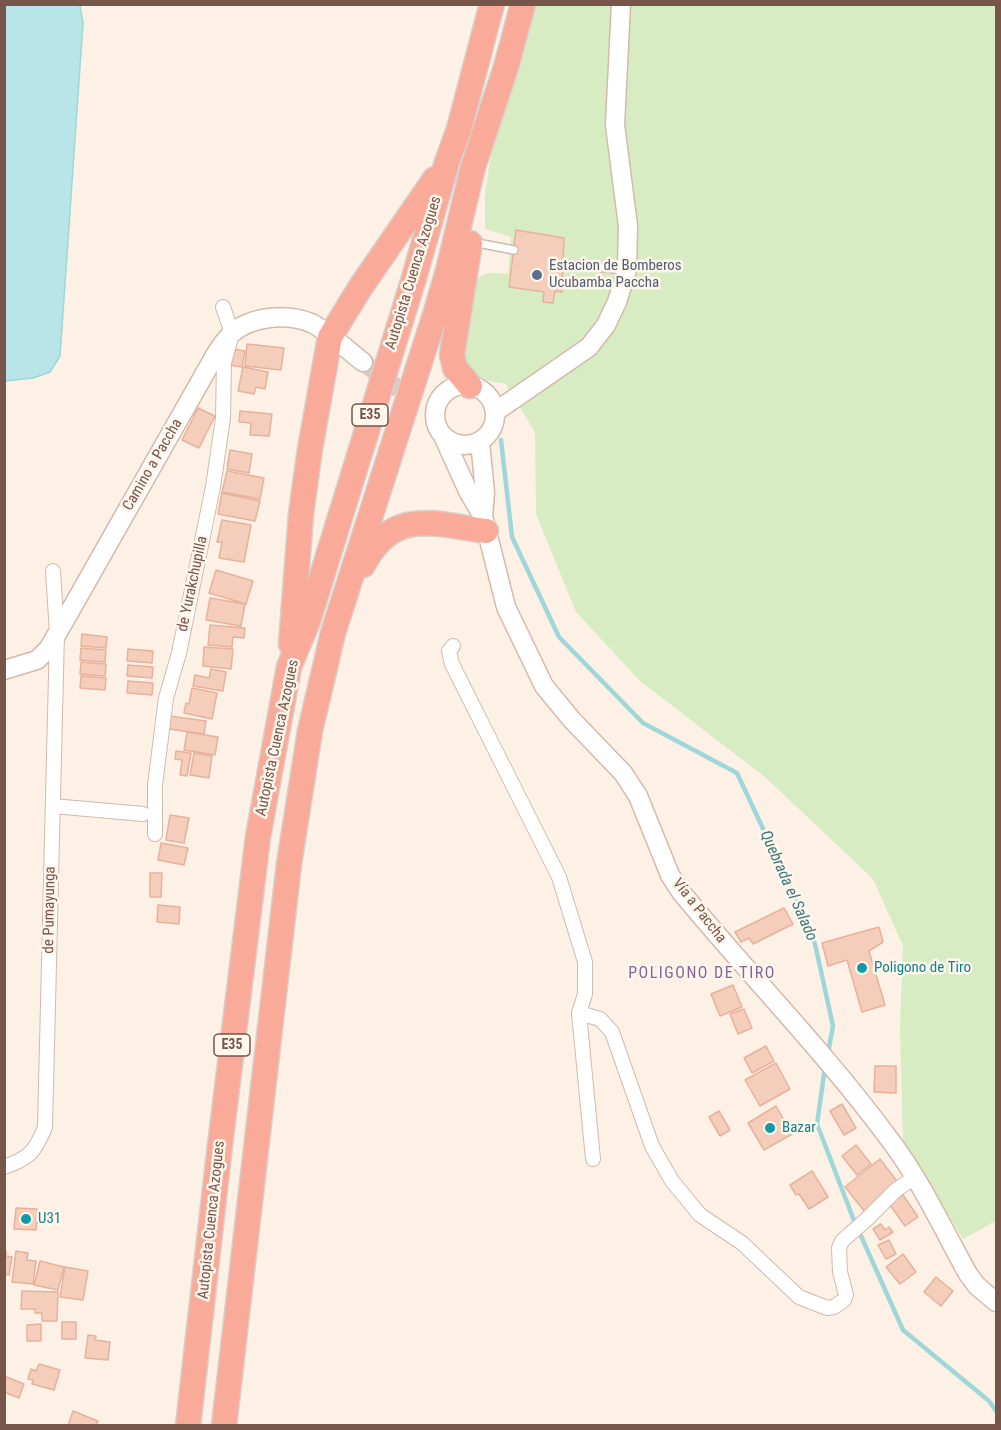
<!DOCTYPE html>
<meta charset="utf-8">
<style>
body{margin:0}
#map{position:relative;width:1001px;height:1430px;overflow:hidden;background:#fdf1e5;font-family:"Roboto Condensed",sans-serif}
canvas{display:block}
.frame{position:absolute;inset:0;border:6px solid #775549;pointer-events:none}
</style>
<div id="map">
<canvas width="1001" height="1430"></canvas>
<div class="frame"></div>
</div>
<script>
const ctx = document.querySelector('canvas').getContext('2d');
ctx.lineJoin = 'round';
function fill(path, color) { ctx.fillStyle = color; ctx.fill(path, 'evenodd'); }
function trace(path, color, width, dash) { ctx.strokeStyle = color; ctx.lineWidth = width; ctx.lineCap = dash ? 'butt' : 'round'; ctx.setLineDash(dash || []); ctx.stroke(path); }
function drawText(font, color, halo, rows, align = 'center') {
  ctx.font = font + ' "Roboto Condensed",sans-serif'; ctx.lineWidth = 5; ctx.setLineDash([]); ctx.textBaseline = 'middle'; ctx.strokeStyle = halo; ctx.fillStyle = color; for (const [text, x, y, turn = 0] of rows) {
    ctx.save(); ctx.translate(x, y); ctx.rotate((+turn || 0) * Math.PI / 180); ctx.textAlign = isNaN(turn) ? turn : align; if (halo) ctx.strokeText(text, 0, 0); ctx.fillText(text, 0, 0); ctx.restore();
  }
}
fill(new Path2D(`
 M527,5H996V1221L963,1239L903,1142L900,1028L903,946L873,879L765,777L640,681L576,612L536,514L535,432L505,383C481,382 477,377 462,359L475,284C482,269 494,273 508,274L511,237L485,229V194L493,141Z`), '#d7ecc2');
const water = new Path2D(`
 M5,4L80,5L83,23L60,356L50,372L33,378L5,381Z`);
fill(water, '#b8e5e8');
trace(water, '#9ed6da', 1.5);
trace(new Path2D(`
 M501,440L512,537L559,637L643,723L737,773L808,925L815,944L833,1026L828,1053
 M825,1067L817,1124L853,1218L903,1330L989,1401L996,1411`), '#9ed6da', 4.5);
const building = new Path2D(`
 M516,230L564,238L562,292L555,291L553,303L543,302L544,292L509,287Z
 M247,344L284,348L281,370L245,366Z
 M233,349L245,351L242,367L230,365Z
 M243,367L268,372L265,389L256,387L254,394L238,391Z
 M198,408L215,416L199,448L182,440Z
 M240,411L272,414L269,436L250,435L251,423L239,422Z
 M230,450L252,454L249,473L227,469Z
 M227,471L264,478L260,499L222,492Z
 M222,493L260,501L255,521L218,514Z
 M222,520L251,525L244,562L219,558L222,542H217Z
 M216,570L253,581L246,604L209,593Z
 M210,598L245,604L241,626L206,620Z
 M210,625L245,628L244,638L233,637L232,647L208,645Z
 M82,634L107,637L106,648L81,646Z
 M204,647L233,649L231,669L203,666Z
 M81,648L106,650L105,662L80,660Z
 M128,649L153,651L152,663L127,661Z
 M81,662L106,664L105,676L80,674Z
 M128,665L153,667L152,678L127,676Z
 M211,669L226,672L223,691L193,686L195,675L209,678Z
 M81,676L106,678L105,690L80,688Z
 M128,681L153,683L152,695L127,693Z
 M192,688L217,693L212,719L184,713L186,703L189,704Z
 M170,716L206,721L204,734L169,729Z
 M187,732L218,737L215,755L184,750Z
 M176,751L191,753L187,776L180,775L182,760L175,759Z
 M194,753L212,756L209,778L190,775Z
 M170,815L189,818L184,843L166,840Z
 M161,843L188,848L184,865L158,860Z
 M150,873H162L161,897H150Z
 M158,905L180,907L179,924L157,922Z
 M784,908L793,924L753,944L749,938L741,942L735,932Z
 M879,927L883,942L869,951L885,1005L862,1012L847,960L828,966L822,943Z
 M733,985L742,1007L720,1016L711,994Z
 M744,1009L752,1028L738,1034L730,1014Z
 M766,1046L774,1061L752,1073L744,1058Z
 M776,1063L790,1089L760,1106L745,1080Z
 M875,1066H896V1093L874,1092Z
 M842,1104L856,1128L844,1135L830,1111Z
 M776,1106L792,1134L764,1150L748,1123Z
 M719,1111L730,1130L720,1136L709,1117Z
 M856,1145L871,1164L857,1175L842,1156Z
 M880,1159L900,1185L865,1212L845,1187Z
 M812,1171L828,1197L809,1209L799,1194L796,1195L790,1185Z
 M901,1192L918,1217L905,1226L887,1201Z
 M16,1208L37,1209L36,1230L14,1229Z
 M881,1224L885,1230L889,1227L893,1232L880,1240L873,1229Z
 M889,1240L896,1254L886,1259L878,1245Z
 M4,1250L6,1251V1256L12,1257L9,1275L4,1274Z
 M16,1251L28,1253L27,1260L36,1261L33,1284L12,1282Z
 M903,1254L916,1272L900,1284L886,1267Z
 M40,1261L64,1267L58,1290L34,1285Z
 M65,1267L88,1271L83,1300L60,1297Z
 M936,1277L953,1291L941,1306L924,1292Z
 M22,1291L58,1292L57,1321H42V1313H35V1309H21Z
 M62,1322H76V1339H62Z
 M41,1324V1341H27V1325Z
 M88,1335L96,1336L95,1340L110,1342L108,1360L85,1358Z
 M39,1364L60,1370L54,1390L32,1384L33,1380L28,1379L31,1369L36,1371Z
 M4,1376L24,1384L19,1398L4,1392Z
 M73,1411L98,1421L96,1426H68Z`);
fill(building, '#f4cdbb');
trace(building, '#e7b19b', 1.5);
trace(new Path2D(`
 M363,362L417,403`), '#dccabe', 18, [18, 9]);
const lane = new Path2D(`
 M472,242L514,250
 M563,264L626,270`);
const street = new Path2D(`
 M453,646L449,651L452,664L559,877L585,962V994L579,1013L600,1019L612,1032L652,1146L672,1181L700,1215L742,1243L799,1297L827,1308L834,1307L844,1300L846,1295L840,1272L839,1248L842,1241L867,1219L896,1190L915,1177
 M53,806L143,814
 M155,834V785L166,698L179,653L213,487L223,418L224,363L232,333L223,307
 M579,1013L593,1159
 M4,1167C30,1158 35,1152 45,1127L57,633L53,571`);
const secondary = new Path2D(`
 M435 415a30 30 0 1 1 60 0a30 30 0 1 1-60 0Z
 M495,412L589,347L606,325L617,302L627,270L628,226L615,125L621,4
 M443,436L469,493L483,516L506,607L544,686L572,720L623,773L638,796L670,875L681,892C750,976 826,1053 890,1140C921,1181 943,1229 968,1274L977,1286L996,1302
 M480,441L485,493L483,516
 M4,670L37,660L49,648L217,352C221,346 226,339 231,334C251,316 287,313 311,323C324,328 351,353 363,362`);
const highway = new Path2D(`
 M470,243L452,355L455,368L470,386
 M363,565C393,507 434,524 486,531
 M291,644L301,514L310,449L330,337L360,288L435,179
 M188,1426L220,1145L258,837L289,667L308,621L414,278L447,162L459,129L492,4
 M224,1426L289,864L310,731L333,633L435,315L448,271L473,167L506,67L523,4`);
trace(lane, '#d1baad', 10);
trace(street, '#d1baad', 16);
trace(secondary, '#d5b9aa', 21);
trace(highway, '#d9cfcc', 27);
trace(lane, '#fff', 7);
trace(street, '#fff', 14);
trace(secondary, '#fff', 18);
trace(highway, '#faaa99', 24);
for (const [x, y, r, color] of [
 [537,275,6,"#5c6f8a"],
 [862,968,6,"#0f9aa8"],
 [770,1128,6,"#0f9aa8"],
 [26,1219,6,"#0f9aa8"]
]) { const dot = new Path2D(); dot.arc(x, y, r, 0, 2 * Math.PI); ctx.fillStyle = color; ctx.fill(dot); trace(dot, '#fff6ec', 2); }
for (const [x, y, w] of [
 [370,415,36],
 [232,1045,36]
]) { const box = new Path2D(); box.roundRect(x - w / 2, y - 11, w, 22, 4.5); ctx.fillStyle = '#fff6ec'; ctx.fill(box); trace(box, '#775549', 1.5); }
drawText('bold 14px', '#775549', null, [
 ["E35",370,415],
 ["E35",232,1045]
]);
drawText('15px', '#4e5e75', '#fff6ec', [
 ["Estacion de Bomberos",549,266],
 ["Ucubamba Paccha",549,283]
], 'left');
drawText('15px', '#775549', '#fff6ec', [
 ["Autopista Cuenca Azogues",414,273,-73],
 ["Camino a Paccha",153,465,-60],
 ["de Yurakchupilla",193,584,-78],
 ["Autopista Cuenca Azogues",278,738,-78],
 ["de Pumayunga",50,910,-89],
 ["Vía a Paccha",699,911,52],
 ["Autopista Cuenca Azogues",212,1220,-84]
]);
drawText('15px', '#0d838f', '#fff6ec', [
 ["Poligono de Tiro",874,968],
 ["Bazar",782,1128],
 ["U31",38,1219]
], 'left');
drawText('italic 16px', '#3c787d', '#fff6ec', [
 ["Quebrada el Salado",788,886,66]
]);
ctx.letterSpacing = '1.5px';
drawText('16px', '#83649b', '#fff6ec', [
 ["POLIGONO DE TIRO",702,974]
]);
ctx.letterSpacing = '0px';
</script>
